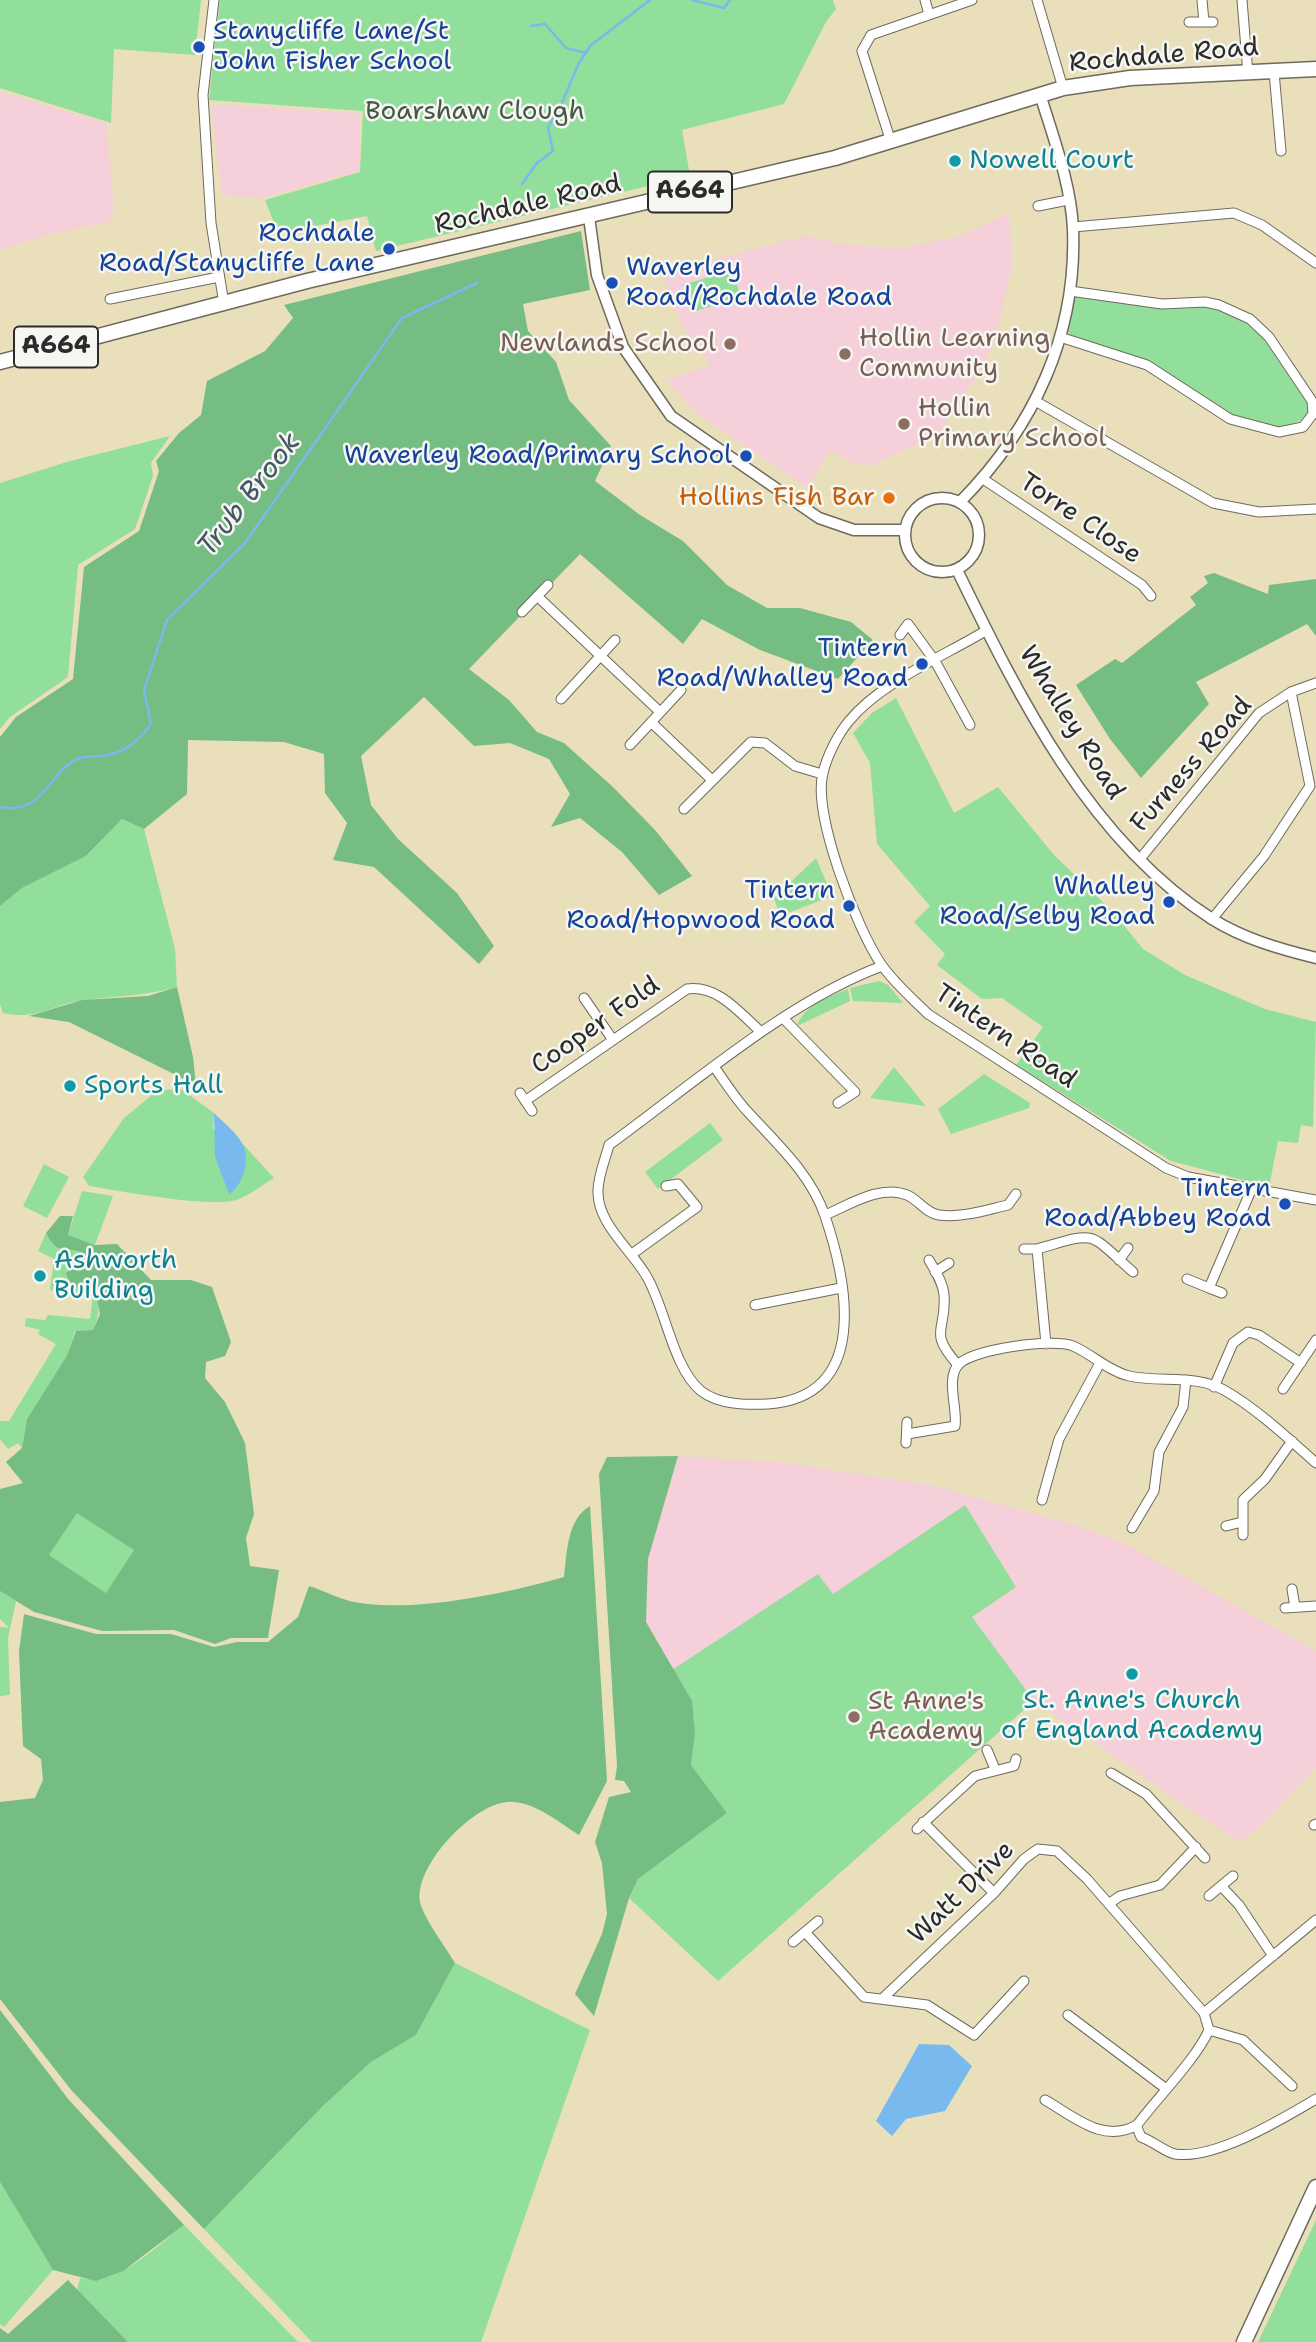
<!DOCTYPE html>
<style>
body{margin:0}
canvas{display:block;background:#e9dfbb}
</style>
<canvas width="1316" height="2342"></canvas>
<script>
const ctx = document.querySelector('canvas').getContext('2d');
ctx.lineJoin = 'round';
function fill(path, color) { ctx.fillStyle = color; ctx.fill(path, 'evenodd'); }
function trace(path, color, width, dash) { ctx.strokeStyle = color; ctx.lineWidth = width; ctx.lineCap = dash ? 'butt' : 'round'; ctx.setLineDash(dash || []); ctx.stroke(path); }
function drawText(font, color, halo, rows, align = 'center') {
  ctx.font = font + ' "Shantell Sans",sans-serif'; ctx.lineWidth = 5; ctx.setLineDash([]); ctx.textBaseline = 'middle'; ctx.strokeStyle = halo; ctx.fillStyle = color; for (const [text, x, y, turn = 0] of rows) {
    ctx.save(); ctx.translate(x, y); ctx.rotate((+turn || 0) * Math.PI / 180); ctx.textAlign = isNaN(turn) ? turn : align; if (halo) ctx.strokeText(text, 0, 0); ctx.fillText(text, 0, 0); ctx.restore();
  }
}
fill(new Path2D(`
 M0,92L107,123L114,212L108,222L50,234L0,250Z
 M211,105L359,113V171L262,198L222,195Z
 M1009,213L1012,267L994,343L979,373L938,434L870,466L851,462L830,450L807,487L702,417L667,381L710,365L682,326L662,273L808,235L835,243L899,249L961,236Z
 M678,1456L780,1462L930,1485L1076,1525L1130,1546L1316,1651V1768L1259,1828L1238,1842L1034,1701L718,1981L629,1898L638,1879L727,1813L691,1765L695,1733L692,1701L646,1622L648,1559Z`), '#f5cfda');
fill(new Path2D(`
 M0,0H201L195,55L114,49L111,123L0,88Z
 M220,0H833L836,9L826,22L784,104L682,130L690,176L376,251L367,216L278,233L265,200L360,172L363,111L209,100Z
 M732,270L741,297L692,312L683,285Z
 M1070,291L1148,305H1219L1250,319L1310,407L1307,418L1281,428L1229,416L1149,362L1069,336Z
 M170,436L151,463L153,476L135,529L78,565L68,677L10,717L0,729V483L70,461Z
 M896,698L954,813L998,787L1054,855L1113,912L1143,949L1185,975L1265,1009L1316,1022L1313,1127L1301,1125L1298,1143L1278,1141L1269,1187L1171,1161L1016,1065L1043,1027L1002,998L982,999L937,965L945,954L914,922L930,906L877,844L870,763L853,733L872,713Z
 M122,819L144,829L175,949L177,987C146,996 116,996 84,1000C53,1004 36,1021 3,1013L0,1004V906L22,888L86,856Z
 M816,858L832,896L780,916L774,898Z
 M879,981L888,985L903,1003L853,1001L850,988Z
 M848,989L850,1001L797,1026C803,1006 830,996 848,989Z
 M894,1067L924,1104L925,1106L870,1098Z
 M984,1074L1030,1103L1029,1108L951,1134L938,1109Z
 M181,1089L214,1113L213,1129L244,1147L241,1142L274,1178C262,1185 249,1196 236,1200C209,1208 120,1191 89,1186L83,1177L124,1118L158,1090Z
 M710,1123L723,1140L658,1189L645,1172Z
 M44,1164L69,1177L47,1218L23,1206Z
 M82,1191L113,1196L95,1245L68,1235Z
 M46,1233C58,1258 66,1244 85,1254V1260L79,1265C94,1289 106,1301 93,1330L75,1331L66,1357L27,1419L22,1448L18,1443L8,1449L0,1439V1421H9L56,1344L38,1334L40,1330L25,1326L26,1318L45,1320L48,1315L90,1319L93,1296L50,1290L54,1259L38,1251Z
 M965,1505L1016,1587L972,1617L1034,1701L718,1981L629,1898L638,1879L727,1813L691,1765C697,1720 696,1708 672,1670L818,1574L833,1594Z
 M77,1512L135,1550L106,1593L49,1555Z
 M0,1591L16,1601L8,1638L10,1695L0,1696V1627L9,1628L0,1619Z
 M455,1963L590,2030L481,2342H312L204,2229L324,2105L371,2062L416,2035Z
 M0,2182L53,2270L4,2327L0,2324Z
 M1316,2220V2342H1258Z
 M184,2225L298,2342H128L77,2290L80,2278C119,2286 155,2247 184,2225Z`), '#92de9b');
fill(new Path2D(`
 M581,231L590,290L523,304L528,331L556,362L569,400L611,446L595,481L640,515L683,541L727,585L767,608H800L851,622L873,640L838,679L760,650L702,619L683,644L580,554L469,669L509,700L537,732L564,743L613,787L655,830L692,876L659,895L622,852L580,818L551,827L570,794L549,759L510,743L474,746L424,697L361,756L371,805L398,839L457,893L494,946L479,964L374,867L333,860L347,823L325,793L324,754L284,742L188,740L187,794L144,829L122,819L86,856L22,888L0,906V737L16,717L73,679L84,567L139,531L159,471L156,461L179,433L201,415L207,381L265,351L293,318L284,305Z
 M1214,573L1268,594L1269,585L1316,579V636L1307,624L1196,682L1209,704L1141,778L1110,739L1076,685L1115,659L1122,663L1196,605L1190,597L1208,583L1204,576Z
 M177,987L193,1057L196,1085L69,1022L29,1016L82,1000L148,996Z
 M60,1216H73L68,1235L95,1245L117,1244L151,1280H191L212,1287L231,1342L225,1356L206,1362L205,1378L225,1402L245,1443L254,1514L246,1538L250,1566L279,1570L268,1638H231L215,1644L174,1630L102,1631L34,1612L0,1591V1489L23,1483L6,1462L22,1448L27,1419L66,1357L76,1331L93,1330L100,1314L95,1290C79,1289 71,1290 66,1273L85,1260V1254C66,1244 58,1258 46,1233ZM77,1513L134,1550L106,1593L49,1555Z
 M678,1456L648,1559L646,1622L692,1701L695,1733L691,1765L727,1813L638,1879L629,1898L594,2016L575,1994L602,1934L607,1914L602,1863L595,1842L609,1797L631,1792L624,1781L615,1780L617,1766L599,1474L607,1457Z
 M590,1506L607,1781L579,1835C558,1822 533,1800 507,1802C472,1805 414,1866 420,1902C423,1917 446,1948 455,1963L416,2035L371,2062L324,2105L204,2229L72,2091L0,1999V1802L35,1798L43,1780L41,1759L23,1746L19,1651L24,1614L96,1634H171L214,1647L237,1642H268L298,1617L309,1586C325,1591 343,1601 360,1603C420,1612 507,1593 564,1577C567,1553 567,1519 590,1506Z
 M0,2010L69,2100L184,2225L123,2271L96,2281L53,2270L0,2182Z
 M68,2280L128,2342H0V2328L8,2334Z`), '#75bd83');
fill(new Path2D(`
 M214,1113C223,1122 236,1132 242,1143C251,1158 244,1185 229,1194L215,1157Z
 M919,2044L949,2045L972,2066L945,2111L906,2119L892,2136L876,2121Z`), '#78baed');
trace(new Path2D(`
 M692,0L724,8L730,0
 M531,26L545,24L566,48L586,53
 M522,184L537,163L553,151L548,127L559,110L578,65L590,46L650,0
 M0,807C45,816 47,771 80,758C86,756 95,757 102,756C124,753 138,742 151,724L144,690L167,620L245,543L402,318L477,283`), '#78baed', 2.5);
const minor = new Path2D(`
 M214,0L203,95L211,223L224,304
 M925,0L929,14
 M1037,0L1063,88
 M1202,0L1204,22
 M1242,0L1248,74
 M1189,22H1213
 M1274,72L1281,151
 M891,142L862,51L871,35L972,0
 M1038,206L1068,200
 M1073,227L1234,213L1262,225L1316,263
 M110,299L219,277
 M1060,337L1147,365L1230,419L1279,432L1303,427L1313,414L1312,401L1269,337L1250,319L1219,305L1205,302L1162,304L1070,291
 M1037,402L1213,503L1259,512L1316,509
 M983,479L1142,585L1151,596
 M537,596L660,712
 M522,612L548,585
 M987,630C944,656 881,682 849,721C838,734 827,756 823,773C812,814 857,929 881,964C894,983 912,998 928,1014L1166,1168L1188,1177L1316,1200
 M900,635L908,624L935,661L970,725
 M561,699L615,640
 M651,722L712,780
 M630,745L681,690
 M684,809L751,742L765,743L795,766L822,774
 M1140,859L1259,713L1291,692L1316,683
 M1212,919L1264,856L1310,786L1291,692
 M584,998L613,1040
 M783,1018L855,1092L838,1103
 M715,1068C725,1082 735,1098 747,1111C776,1143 811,1174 825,1216C848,1284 870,1397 768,1404C747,1405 719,1405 701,1391C673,1368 666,1310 647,1277C632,1250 597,1224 598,1191C598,1176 605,1160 609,1145C693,1084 786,1002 882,966
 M520,1093L532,1111
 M525,1101L687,989C718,985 739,1012 761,1032
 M825,1215C849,1205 881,1184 907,1195C919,1200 925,1213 939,1215C962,1218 986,1210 1008,1205L1016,1194
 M1024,1249H1037
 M632,1254L697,1207L678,1184L666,1186
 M929,1260C935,1271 943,1282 944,1295C947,1332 927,1330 958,1365
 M1119,1260L1128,1248
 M935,1272L949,1263
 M1187,1279L1209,1288L1252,1188
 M1209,1288L1222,1293
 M755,1305L841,1288
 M1046,1344L1037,1249C1098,1232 1086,1230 1133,1272
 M1214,1387L1233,1343L1248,1332L1259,1335L1301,1363
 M1283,1389L1316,1340
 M907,1434L955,1426C958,1409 945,1378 959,1364C974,1349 1053,1338 1073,1346C1092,1354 1108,1371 1129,1376C1160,1383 1195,1374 1224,1390C1257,1409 1288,1438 1316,1463
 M906,1443L907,1422
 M1042,1500L1059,1439L1100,1363
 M1226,1526L1242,1522
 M1132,1528L1154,1491L1159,1452L1183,1407L1186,1380
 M1243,1535V1500L1265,1479L1292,1441
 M1292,1589L1295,1607
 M1285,1608L1316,1606
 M987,1750L995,1769
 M1111,1773L1146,1794L1205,1858
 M923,1822L994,1893
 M1314,1825L1316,1824
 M917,1829L975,1776L1014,1766L1016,1759
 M1222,1887L1239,1905L1273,1956
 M1209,1896L1233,1876
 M1110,1903L1120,1896L1160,1885L1196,1847
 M805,1932L864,1997L927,2005L974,2035L1024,1981
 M793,1942L818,1921
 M883,1998L994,1893L1024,1859L1038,1849L1057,1851L1087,1879L1204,2013
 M1068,2015L1165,2088
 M1209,2030L1243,2040L1292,2086
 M1045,2100C1075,2117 1103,2144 1137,2125C1158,2097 1196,2059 1209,2030L1204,2013L1316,1920
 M1136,2125L1141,2137C1153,2141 1165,2152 1175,2154C1215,2160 1282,2119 1316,2099`);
const tertiary = new Path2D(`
 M589,217L597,275L623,347L671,416L819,518L854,530H905
 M905 535a37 37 0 1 1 74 0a37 37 0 1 1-74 0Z
 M960,502C1034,427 1077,335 1073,229C1071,184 1053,137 1040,94
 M957,570C1019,697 1089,840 1212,919C1244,939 1280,949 1316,958`);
const primary = new Path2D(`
 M0,362L307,281L835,158L1063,88L1130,78L1316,69
 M1244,2342L1316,2187`);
trace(minor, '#6e6a5d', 11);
trace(tertiary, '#6e6a5d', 13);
trace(primary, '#6e6a5d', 17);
trace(minor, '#fff', 9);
trace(tertiary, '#fff', 10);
trace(primary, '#fff', 14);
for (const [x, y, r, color] of [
 [199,47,7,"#1a4fb4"],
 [955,161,7,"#0f9aa8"],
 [389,249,7,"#1a4fb4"],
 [612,283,7,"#1a4fb4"],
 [730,344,7,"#8d6e63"],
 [845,354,7,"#8d6e63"],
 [904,424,7,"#8d6e63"],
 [746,456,7,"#1a4fb4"],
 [889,498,7,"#e8710a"],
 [922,664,7,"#1a4fb4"],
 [1169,902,7,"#1a4fb4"],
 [849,906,7,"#1a4fb4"],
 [70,1086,7,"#0f9aa8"],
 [1285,1204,7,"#1a4fb4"],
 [40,1276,7,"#0f9aa8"],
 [1132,1674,7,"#0f9aa8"],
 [854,1717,7,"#8d6e63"]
]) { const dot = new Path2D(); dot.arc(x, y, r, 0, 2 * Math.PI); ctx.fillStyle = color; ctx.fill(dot); trace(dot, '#f6f6f2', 2.5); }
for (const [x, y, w] of [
 [690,192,84],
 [56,347,84]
]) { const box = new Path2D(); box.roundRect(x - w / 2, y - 20.5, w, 41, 5); ctx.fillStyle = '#f6f6f2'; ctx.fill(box); trace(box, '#2b2b2b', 2); }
drawText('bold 24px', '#2b2b2b', null, [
 ["A664",690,192],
 ["A664",56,347]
]);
drawText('26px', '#164399', '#f6f6f2', [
 ["Stanycliffe Lane/St",213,32,"left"],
 ["John Fisher School",213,62,"left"],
 ["Rochdale",375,234],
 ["Road/Stanycliffe Lane",375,264],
 ["Waverley",626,268,"left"],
 ["Road/Rochdale Road",626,298,"left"],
 ["Waverley Road/Primary School",732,456],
 ["Tintern",908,649],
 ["Road/Whalley Road",908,679],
 ["Whalley",1155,887],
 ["Road/Selby Road",1155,917],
 ["Tintern",835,891],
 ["Road/Hopwood Road",835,921],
 ["Tintern",1271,1189],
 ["Road/Abbey Road",1271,1219]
], 'right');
drawText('26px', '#2b2b2b', '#f6f6f2', [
 ["Rochdale Road",1164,56,-5],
 ["Rochdale Road",528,205,-13],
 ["Torre Close",1080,519,34],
 ["Whalley Road",1071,723,58],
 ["Furness Road",1192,765,-49],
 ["Cooper Fold",596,1026,-35],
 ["Tintern Road",1005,1037,34],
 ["Watt Drive",962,1893,-44]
]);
drawText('26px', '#455847', '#f6f6f2', [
 ["Boarshaw Clough",475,112]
]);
drawText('26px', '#0d838f', '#f6f6f2', [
 ["Nowell Court",969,161],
 ["Sports Hall",84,1086],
 ["Ashworth",54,1261],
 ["Building",54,1291],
 ["St. Anne's Church",1132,1701,"center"],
 ["of England Academy",1132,1731,"center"]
], 'left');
drawText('26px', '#785e54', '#f6f6f2', [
 ["Hollin Learning",859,339],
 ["Community",859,369],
 ["Newlands School",716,344,"right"],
 ["Hollin",918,409],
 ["Primary School",918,439],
 ["St Anne's",868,1702],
 ["Academy",868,1732]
], 'left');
drawText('26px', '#c56008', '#f6f6f2', [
 ["Hollins Fish Bar",875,498]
], 'right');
drawText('italic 28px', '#425665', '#f6f6f2', [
 ["Trub Brook",250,495,-52]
]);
</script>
